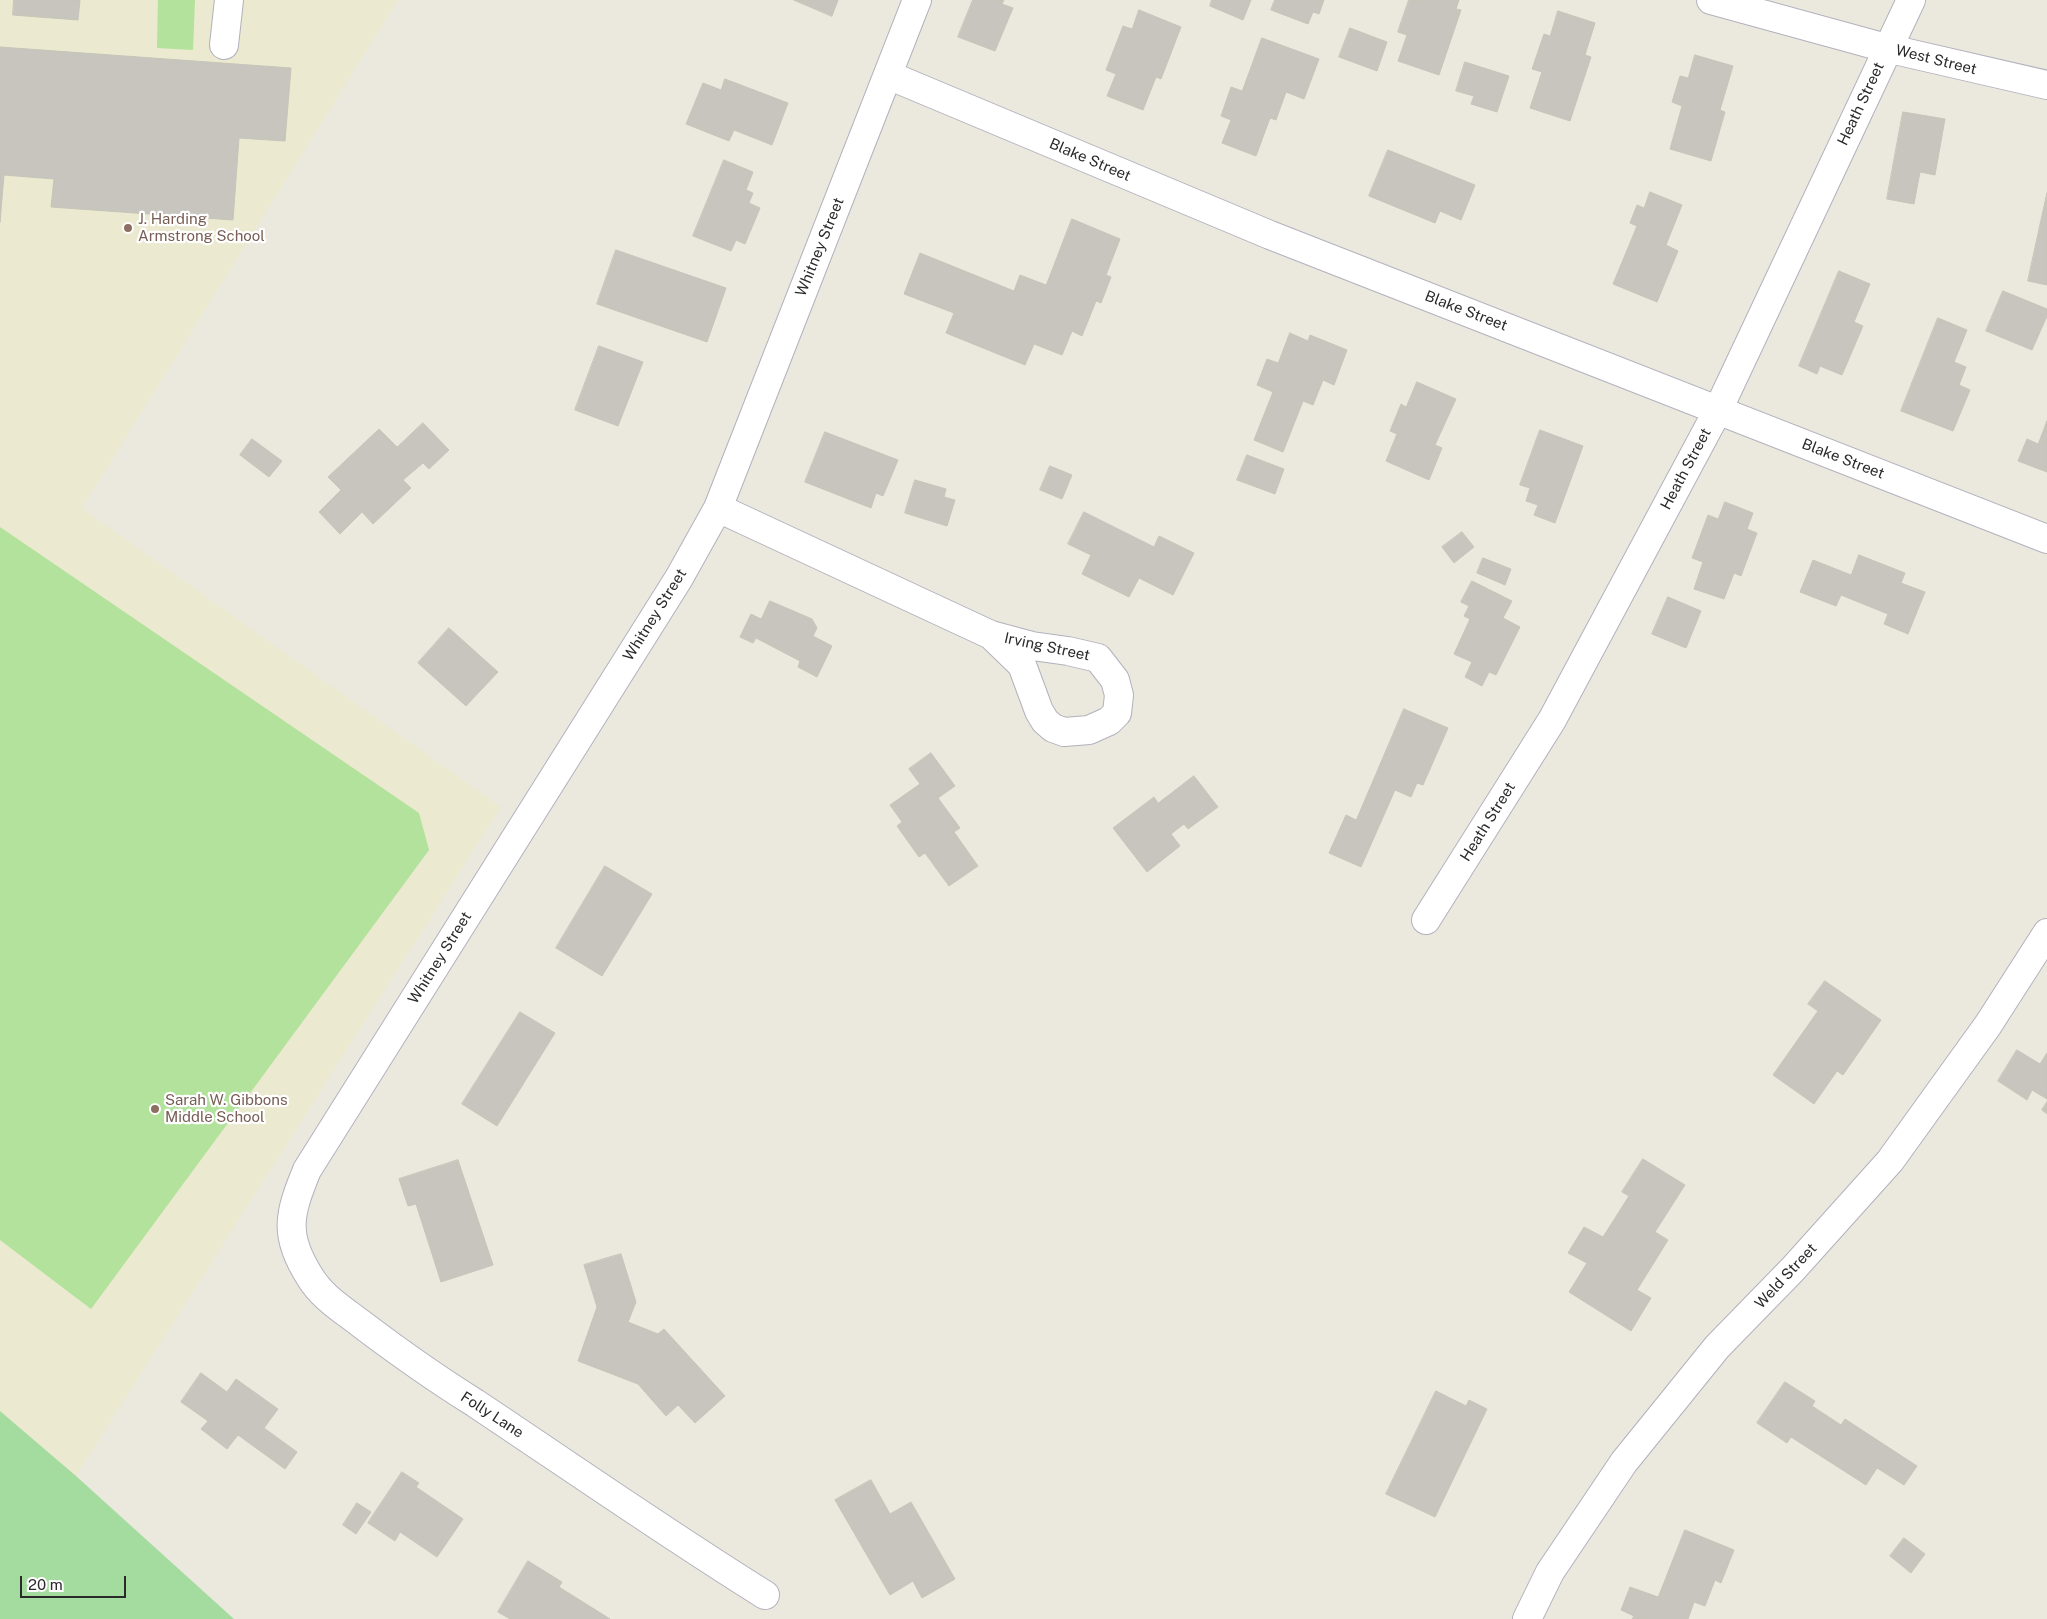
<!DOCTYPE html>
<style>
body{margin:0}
#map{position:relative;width:2047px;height:1619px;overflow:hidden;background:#ebe9de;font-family:"Public Sans",sans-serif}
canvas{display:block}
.scale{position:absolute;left:20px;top:1576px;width:106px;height:22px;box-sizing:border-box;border:2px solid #2a2a2a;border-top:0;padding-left:6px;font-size:15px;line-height:18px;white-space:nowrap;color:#2a2a2a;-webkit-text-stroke:4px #fff;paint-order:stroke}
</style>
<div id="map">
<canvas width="2047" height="1619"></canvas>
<div class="scale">20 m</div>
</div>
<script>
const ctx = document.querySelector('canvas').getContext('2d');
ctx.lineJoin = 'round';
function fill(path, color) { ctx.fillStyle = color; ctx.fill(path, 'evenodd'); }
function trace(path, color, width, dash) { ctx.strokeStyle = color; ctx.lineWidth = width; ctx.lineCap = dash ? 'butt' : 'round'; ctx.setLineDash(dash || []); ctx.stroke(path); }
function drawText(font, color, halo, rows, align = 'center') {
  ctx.font = font + ' "Public Sans",sans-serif'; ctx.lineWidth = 4.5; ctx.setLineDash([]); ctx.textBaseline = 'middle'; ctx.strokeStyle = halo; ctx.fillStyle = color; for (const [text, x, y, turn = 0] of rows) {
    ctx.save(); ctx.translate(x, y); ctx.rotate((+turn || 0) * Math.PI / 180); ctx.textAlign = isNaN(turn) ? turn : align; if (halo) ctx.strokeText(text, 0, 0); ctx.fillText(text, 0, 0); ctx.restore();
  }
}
fill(new Path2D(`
 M0,0H398L82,508L501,807L76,1476L0,1411Z`), '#ebe9cf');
fill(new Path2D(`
 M0,1411L76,1476L234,1619H0Z`), '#a4dc9f');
fill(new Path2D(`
 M158,0H195L193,50L157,48Z
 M0,527L419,813L429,850L91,1309L0,1240Z`), '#b2e29c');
const building = new Path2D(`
 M14,0H80L78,20L13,15Z
 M794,0H838L832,16Z
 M973,0H1004L1002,4L1013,8L995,51L958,37Z
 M1212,0H1251L1243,20L1210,6Z
 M1275,0H1324L1319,14L1313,12L1308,24L1271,10Z
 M1409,0H1459L1456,9L1461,10L1439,75L1398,61L1407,35L1398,32Z
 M1139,10L1181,27L1161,79L1156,77L1143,110L1107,96L1116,74L1106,70L1123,26L1132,29Z
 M1558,11L1595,23L1585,55L1591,57L1570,121L1530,108L1542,72L1532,69L1544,34L1550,36Z
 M1350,28L1387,42L1377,71L1339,57Z
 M1262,38L1319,59L1304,99L1286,92L1276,120L1270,118L1256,156L1222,143L1231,120L1221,116L1231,87L1242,91Z
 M0,47L291,68L285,141L239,138L233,220L51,207L54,179L4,175L0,222Z
 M1695,55L1733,66L1720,110L1725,112L1711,161L1670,149L1682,106L1672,102L1680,76L1688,78Z
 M1465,62L1509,76L1497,112L1471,104L1474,96L1456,91Z
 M725,79L788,103L772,145L734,130L729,141L686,124L703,83L721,90Z
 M1903,112L1945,119L1935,175L1920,172L1914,204L1887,199Z
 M1388,150L1475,185L1461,220L1440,211L1435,223L1369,196Z
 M724,160L753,172L746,190L753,193L749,203L760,208L745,244L736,240L731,251L693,236Z
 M1650,192L1682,205L1666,245L1678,251L1657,302L1613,284L1637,226L1630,223L1637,205L1644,208Z
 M2047,193V285L2028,281Z
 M1072,219L1120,239L1106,275L1111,277L1101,303L1096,301L1082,336L1072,331L1062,355L1034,344L1025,365L946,333L954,313L904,294L920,253L1014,291L1020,275L1046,285Z
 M616,250L726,288L707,342L597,304Z
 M1839,271L1870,284L1854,322L1863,326L1842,375L1820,366L1817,374L1799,366Z
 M2003,291L2047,309V316L2032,350L1986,331Z
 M1938,318L1967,330L1954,362L1966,367L1959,385L1970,390L1953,431L1901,411Z
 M1290,333L1308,341L1310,335L1347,350L1334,385L1323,380L1313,405L1303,401L1283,452L1254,440L1273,392L1257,385L1267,359L1278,363Z
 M599,346L643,362L618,426L575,410Z
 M1417,382L1456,399L1435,445L1442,448L1429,480L1386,461L1397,434L1390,431L1401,404L1406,407Z
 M2047,421V472L2018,461L2027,439L2038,444Z
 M423,423L449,450L429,469L423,463L403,480L411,488L373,524L362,512L340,534L319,512L341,490L328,477L379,429L397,447Z
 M1540,430L1583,446L1555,523L1534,515L1538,505L1526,501L1530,488L1520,485Z
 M825,432L898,460L883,496L876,493L871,508L805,482Z
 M252,439L282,461L269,477L240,455Z
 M1247,455L1284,469L1275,494L1237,480Z
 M1050,466L1072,475L1062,499L1040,490Z
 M915,480L946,489L944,497L955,500L947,526L905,513Z
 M1725,502L1753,513L1747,529L1757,533L1741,576L1734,573L1724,599L1694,589L1703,562L1692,558L1708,515L1718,519Z
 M1084,512L1154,547L1159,536L1194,553L1173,595L1139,578L1129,597L1082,574L1091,555L1068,544Z
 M1462,532L1474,547L1454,563L1442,547Z
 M1859,555L1905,573L1901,583L1925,592L1908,634L1884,624L1888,614L1841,595L1836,606L1800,592L1813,560L1851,575Z
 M1483,558L1511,569L1505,585L1477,573Z
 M1472,581L1512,601L1503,618L1520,627L1496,675L1489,672L1482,686L1465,677L1472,662L1454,654L1470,619L1464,616L1469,606L1461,602Z
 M1668,597L1701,611L1686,648L1652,634Z
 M770,601L812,619L817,628L813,636L832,646L817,677L798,667L800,661L756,638L753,643L740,637L751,614L761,619Z
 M449,628L498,672L466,706L418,663Z
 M1404,709L1448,728L1423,785L1417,783L1411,797L1395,790L1361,867L1329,853L1346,815L1356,820Z
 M931,753L955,786L938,798L960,828L954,832L978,866L949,886L925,853L919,857L897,826L902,822L890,805L920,784L909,769Z
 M1194,776L1218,807L1188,829L1184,824L1171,834L1180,846L1147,872L1113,828L1154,797L1158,803Z
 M605,866L652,894L602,976L556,948Z
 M1825,981L1881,1020L1843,1075L1837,1071L1814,1104L1773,1075L1818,1011L1808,1004Z
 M520,1012L555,1033L497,1126L462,1104Z
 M2017,1050L2040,1064L2047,1053V1099L2032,1090L2027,1100L1998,1081Z
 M2047,1102V1114L2042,1110Z
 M1643,1159L1685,1185L1655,1232L1668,1240L1637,1290L1651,1298L1631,1331L1569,1292L1587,1263L1568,1253L1584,1227L1603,1237L1629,1196L1622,1192Z
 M458,1160L493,1265L441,1282L416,1204L408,1206L399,1179Z
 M621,1254L636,1302L628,1322L658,1334L664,1329L725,1396L695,1423L678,1405L666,1416L638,1384L578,1361L597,1307L584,1265Z
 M201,1373L227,1392L236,1379L278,1409L264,1428L297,1452L285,1469L238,1435L227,1449L201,1429L208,1421L181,1402Z
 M1785,1382L1815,1401L1812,1406L1841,1425L1845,1419L1917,1466L1904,1485L1877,1468L1866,1485L1791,1437L1787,1443L1757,1423Z
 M1436,1391L1466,1406L1469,1400L1487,1409L1435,1517L1386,1494Z
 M402,1472L419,1483L416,1487L463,1519L437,1557L400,1532L395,1541L368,1523Z
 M871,1480L890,1514L911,1502L955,1579L922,1598L913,1581L890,1595L835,1500Z
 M357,1503L371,1512L356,1534L343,1525Z
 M1685,1530L1734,1550L1721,1583L1715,1580L1705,1606L1694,1602L1688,1619H1632L1634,1616L1621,1610L1630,1587L1658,1597Z
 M1904,1538L1925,1554L1911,1573L1890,1556Z
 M528,1561L562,1582L559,1587L610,1619H510L498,1612Z`);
fill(building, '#c7c5bd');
trace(building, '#c6c5b8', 1);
const minor = new Path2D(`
 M1711,0L1886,48L2047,85
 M224,45L229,0
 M888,75L1270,235L2047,539
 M718,508L991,635L1022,665L1039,711L1045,721L1053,728L1064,732L1089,730L1109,721L1117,713L1119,695L1115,680L1098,658L1068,651L1032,646L991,635
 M1426,920L1552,720L1718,410L1911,0
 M765,1595C667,1534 571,1467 475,1403C435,1378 397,1351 360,1323C342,1309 322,1297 310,1277C283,1235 289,1214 307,1170L679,578L718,508L917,0
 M1527,1619L1550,1572L1624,1462L1717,1347L1793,1269L1890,1161L1988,1025L2047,933`);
trace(minor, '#b2b1bd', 30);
trace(minor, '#fff', 28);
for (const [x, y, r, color] of [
 [128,228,5,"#8d6e63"],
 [155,1109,5,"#8d6e63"]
]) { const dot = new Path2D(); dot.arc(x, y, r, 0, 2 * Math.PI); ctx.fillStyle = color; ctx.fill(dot); trace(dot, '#fff', 2); }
drawText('15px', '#2a2a2a', '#fff', [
 ["West Street",1936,60,14],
 ["Heath Street",1861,104,-65],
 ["Blake Street",1090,160,23],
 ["Whitney Street",820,247,-68],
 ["Blake Street",1466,311,21],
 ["Blake Street",1843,459,21],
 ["Heath Street",1686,469,-62],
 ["Whitney Street",655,615,-58],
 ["Irving Street",1047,647,12],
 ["Heath Street",1488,822,-58],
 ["Whitney Street",440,958,-58],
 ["Weld Street",1786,1276,-47],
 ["Folly Lane",492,1415,33]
]);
drawText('15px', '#785e54', '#fff', [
 ["J. Harding",138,219],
 ["Armstrong School",138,236],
 ["Sarah W. Gibbons",165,1100],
 ["Middle School",165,1117]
], 'left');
</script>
